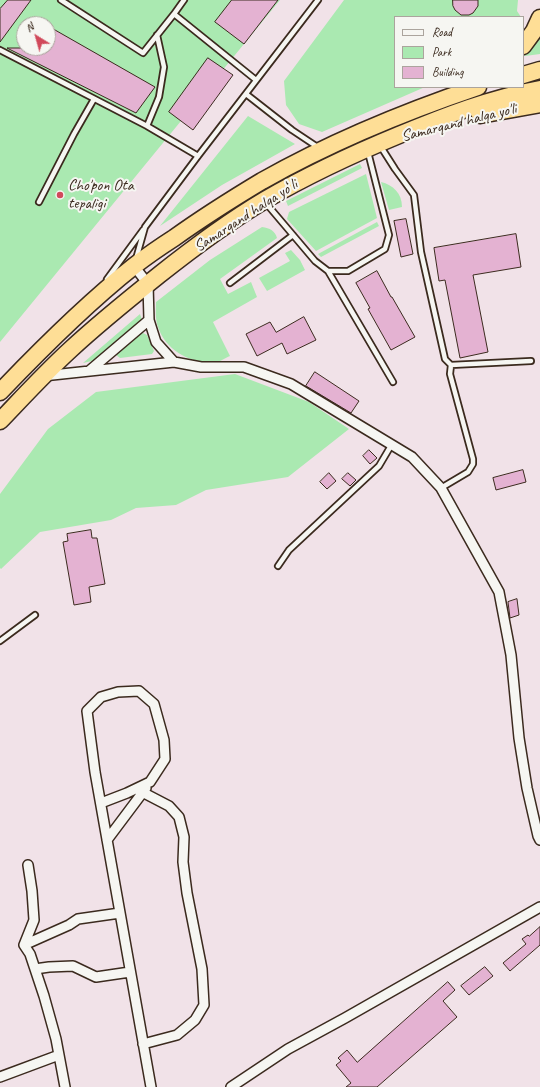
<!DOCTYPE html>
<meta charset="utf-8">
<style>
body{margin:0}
#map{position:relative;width:540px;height:1087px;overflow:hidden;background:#f1e2e8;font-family:Caveat,sans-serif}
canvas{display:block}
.legend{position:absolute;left:394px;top:16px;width:130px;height:72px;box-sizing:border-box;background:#f6f6f2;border:1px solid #aba49d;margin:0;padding:5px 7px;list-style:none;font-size:12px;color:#3b2a1e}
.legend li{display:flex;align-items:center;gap:8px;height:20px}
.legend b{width:20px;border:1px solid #aba49d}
.north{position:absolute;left:16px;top:16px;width:40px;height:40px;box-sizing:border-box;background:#f6f6f2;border:1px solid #aba49d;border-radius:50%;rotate:323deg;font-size:11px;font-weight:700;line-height:16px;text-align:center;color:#3b2a1e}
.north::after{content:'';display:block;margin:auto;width:14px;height:18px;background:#d1495b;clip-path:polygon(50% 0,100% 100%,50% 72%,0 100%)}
</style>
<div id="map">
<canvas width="540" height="1087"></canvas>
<ul class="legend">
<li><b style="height:5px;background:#f6f6f2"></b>Road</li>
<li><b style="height:11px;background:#aae9b1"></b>Park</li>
<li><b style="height:11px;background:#e4b2d2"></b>Building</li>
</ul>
<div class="north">N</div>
</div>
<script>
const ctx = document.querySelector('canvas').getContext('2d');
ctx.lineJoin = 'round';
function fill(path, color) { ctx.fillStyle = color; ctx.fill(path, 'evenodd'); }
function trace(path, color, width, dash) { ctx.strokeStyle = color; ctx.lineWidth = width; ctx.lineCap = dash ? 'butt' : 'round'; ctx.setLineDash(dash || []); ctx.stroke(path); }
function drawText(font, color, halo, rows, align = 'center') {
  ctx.font = font + ' Caveat,sans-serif'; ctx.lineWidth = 4; ctx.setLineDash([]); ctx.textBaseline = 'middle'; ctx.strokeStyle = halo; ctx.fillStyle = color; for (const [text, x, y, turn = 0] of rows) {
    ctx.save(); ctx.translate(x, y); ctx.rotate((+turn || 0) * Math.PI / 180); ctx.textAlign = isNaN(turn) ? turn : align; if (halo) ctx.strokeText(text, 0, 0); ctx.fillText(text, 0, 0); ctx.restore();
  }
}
fill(new Path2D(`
 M0,0H280L0,342ZM24,24H48V48H24Z
 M344,0H518L517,11L521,17H395V87H425L322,132L299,124L286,105L284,81Z
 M540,35V54L525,56L524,54Z
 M248,116L295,144L222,185L160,226Z
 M360,164L362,168L288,206L286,201Z
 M366,174L377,218L316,251L287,219L289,212Z
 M381,182C393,185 402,193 402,207L389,210Z
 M377,222L379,226L321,257L318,254Z
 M262,227C270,228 275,231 277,238L220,279L228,294L251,282L257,297L213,322L230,356C225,358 220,362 215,362C191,364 166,351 158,327C155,319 156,310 156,302L210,260Z
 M291,250L300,260L305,270L267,291L259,278L290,261L285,253Z
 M140,314L142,320L96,360L83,363Z
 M143,333L147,335L154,351L152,354L120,358L116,355L141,334Z
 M235,374L309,402L349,429L288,477L206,490L176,505L136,508L111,520L40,532L1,569L0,568V494L48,429L96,392Z`), '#aae9b1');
const building = new Path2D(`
 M8,0H31L0,42V9Z
 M232,0H278L244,44L215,22Z
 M453,0H478V6L473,13L469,15H461L455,10L453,6Z
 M48,26L155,87L136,113L7,48H48Z
 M208,58L233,75L193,130L169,112Z
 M406,219L413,254L401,257L394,221Z
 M516,234L521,267L473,275L488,352L460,358L445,280L439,281L434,248Z
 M377,271L391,297H392L415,337L391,350L368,309L370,308L356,283Z
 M304,317L316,340L287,354L282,343L257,356L246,334L270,322L276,332Z
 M315,372L359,401L351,413L306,386Z
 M369,450L377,458L370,464L363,456Z
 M523,470L526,482L496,490L493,478Z
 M329,473L336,481L327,489L320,482Z
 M348,473L356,480L350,486L342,479Z
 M91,530L92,538H97L105,584L89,587L91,602L74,605L63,542L68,541L67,534Z
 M517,599L519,615L510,618L508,602Z
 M540,927V945L510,971L503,963L526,944L522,939L528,935L529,936Z
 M485,967L493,976L469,995L461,986Z
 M448,982L455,990L443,1001L457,1017L377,1087H346L351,1083L336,1065L341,1061L338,1058L347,1050L357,1062Z`);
fill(building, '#e4b2d2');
trace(building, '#3b2a1e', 1);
const lane = new Path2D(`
 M61,0L143,53L174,14L256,80
 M174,14L184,0
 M0,50L147,126L198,156
 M246,94L292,130L319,148
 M147,126L159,97L164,67L157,35
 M381,147L395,169L414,195L421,252L445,359L451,365L531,361
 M39,202L74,134L94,99
 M265,202L315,261L328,271H348L385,249L389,235L368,152
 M136,259L145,227L198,156L318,0
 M328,271L393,382
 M107,279L143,230
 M230,283L293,235
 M441,488L468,472L473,464V459L450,374L451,365
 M278,566L289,550L379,466L392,444
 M0,641L35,615`);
const street = new Path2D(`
 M134,266L148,284L149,320L156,342L174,362
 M89,371L149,320
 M43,376L174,362L201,367H244L291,384L412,457L441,488L499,592L511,655L519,738L527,788L538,836L540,840
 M101,803L127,793L150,782L165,759L164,740L154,704L139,691L118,692L101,697L87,711L95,772L151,1087
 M107,840L146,788
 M28,865L32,891L34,920L24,945L30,954L44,996L56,1039L65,1087
 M24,945L69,925L78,919L120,913
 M35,969L49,967L73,966L96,977L130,972
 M143,1044L177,1035L195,1020L204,1005L202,969L187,893L183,862L184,837L179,817L169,806L144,793
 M0,1077L59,1055
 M231,1087L288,1049L345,1018L540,907`);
const highway = new Path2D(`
 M523,46L534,31L540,18
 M523,75L540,70
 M480,115L540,104
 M0,392C42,348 86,304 134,266C147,256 160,247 174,238C202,218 232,199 262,181C331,142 404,112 478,87
 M0,421C23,397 46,372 70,350C99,323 129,299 159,275C193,248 228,222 265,200C308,175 353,154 399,135C444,116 491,98 540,89`);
trace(lane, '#3b2a1e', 8);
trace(street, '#3b2a1e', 12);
trace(highway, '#3b2a1e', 19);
trace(lane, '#f6f6f2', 4.5);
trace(street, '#f6f6f2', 9);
trace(highway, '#fede96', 16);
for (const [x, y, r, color] of [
 [60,195,4,"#d1495b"]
]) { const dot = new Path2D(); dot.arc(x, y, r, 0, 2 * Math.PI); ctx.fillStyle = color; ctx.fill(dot); trace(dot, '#f6f6f2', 1.5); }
drawText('16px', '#3b2a1e', '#f6f6f2', [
 ["Samarqand halqa yo'li",459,123,-14],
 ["Samarqand halqa yoʻli",246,216,-33]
]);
drawText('16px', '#3b2a1e', '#f6f6f2', [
 ["Cho'pon Ota",68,186],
 ["tepaligi",68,204]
], 'left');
</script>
